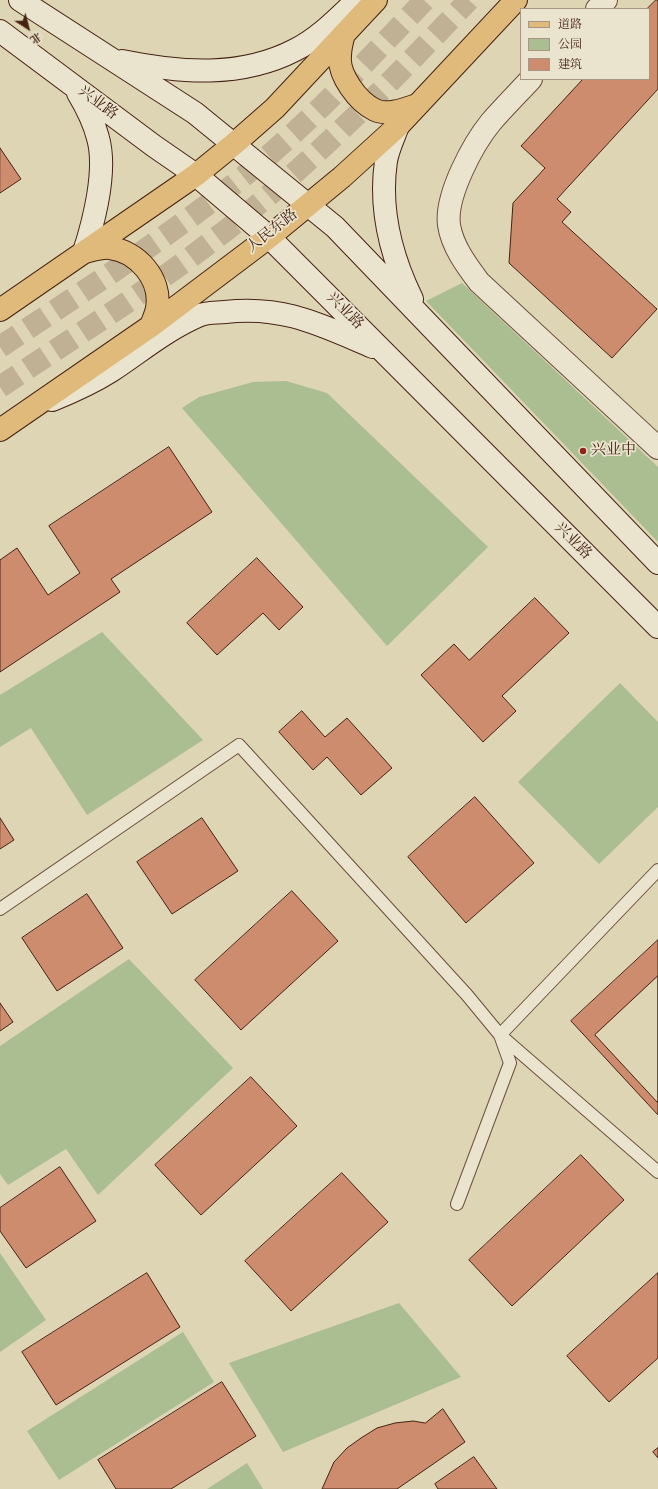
<!DOCTYPE html>
<meta charset="utf-8">
<style>
body{margin:0}
#map{position:relative;width:658px;height:1489px;overflow:hidden;background:#ded5b4;font-family:"Sorts Mill Goudy","Noto Serif SC",serif}
canvas{display:block}
.legend{position:absolute;left:520px;top:8px;width:130px;height:72px;box-sizing:border-box;background:#eae4ce;border:1px solid #a89684;margin:0;padding:5px 7px;list-style:none;font-size:12px;color:#462214}
.legend li{display:flex;align-items:center;gap:8px;height:20px}
.legend b{width:20px;border:1px solid #a89684}
.north{position:absolute;left:8px;top:8px;width:40px;height:40px;-webkit-text-stroke:3px #eae4ce;paint-order:stroke;rotate:144deg;font-size:11px;font-weight:700;line-height:16px;text-align:center;color:#462214}
.north::after{content:'';display:block;margin:auto;width:14px;height:18px;background:#462214;clip-path:polygon(50% 0,100% 100%,50% 72%,0 100%)}
</style>
<div id="map">
<canvas width="658" height="1489"></canvas>
<ul class="legend">
<li><b style="height:5px;background:#dfba7a"></b>道路</li>
<li><b style="height:11px;background:#abbe91"></b>公园</li>
<li><b style="height:11px;background:#ce8c6f"></b>建筑</li>
</ul>
<div class="north">北</div>
</div>
<script>
const ctx = document.querySelector('canvas').getContext('2d');
ctx.lineJoin = 'round';
function fill(path, color) { ctx.fillStyle = color; ctx.fill(path, 'evenodd'); }
function trace(path, color, width, dash) { ctx.strokeStyle = color; ctx.lineWidth = width; ctx.lineCap = dash ? 'butt' : 'round'; ctx.setLineDash(dash || []); ctx.stroke(path); }
function drawText(font, color, halo, rows, align = 'center') {
  ctx.font = font + ' "Sorts Mill Goudy","Noto Serif SC",serif'; ctx.lineWidth = 3.5; ctx.setLineDash([]); ctx.textBaseline = 'middle'; ctx.strokeStyle = halo; ctx.fillStyle = color; for (const [text, x, y, turn = 0] of rows) {
    ctx.save(); ctx.translate(x, y); ctx.rotate((+turn || 0) * Math.PI / 180); ctx.textAlign = isNaN(turn) ? turn : align; if (halo) ctx.strokeText(text, 0, 0); ctx.fillText(text, 0, 0); ctx.restore();
  }
}
fill(new Path2D(`
 M462,283L658,467V542L426,301Z
 M286,381L327,393L488,547L387,646L182,408L199,397L253,382Z
 M102,632L203,740L87,815L31,728L0,747V695Z
 M620,683L658,722V807L599,864L518,782Z
 M129,959L233,1068L98,1195L66,1149L8,1185L0,1174V1046Z
 M0,1253L46,1320L0,1352Z
 M399,1303L461,1377L283,1452L229,1363Z
 M183,1332L214,1382L59,1480L27,1431Z
 M247,1463L263,1489H207Z`), '#abbe91');
const building = new Path2D(`
 M656,0H658V89L557,199L571,212L562,222L657,309L612,358L509,263L513,203L545,168L521,146L583,79H649V9H647Z
 M0,148L21,179L0,193Z
 M169,447L212,512L111,579L120,592L0,672V560L17,548L48,595L80,573L49,526Z
 M257,558L303,607L279,630L263,613L217,655L187,623Z
 M535,598L569,633L502,696L516,711L483,742L421,675L454,644L469,660Z
 M302,711L325,737L347,718L392,768L361,795L327,757L313,770L279,732Z
 M475,797L534,863L466,923L408,857Z
 M0,818L14,840L0,849Z
 M202,818L238,871L172,914L137,862Z
 M292,891L338,941L241,1030L195,980Z
 M87,894L123,948L57,991L22,938Z
 M658,940V1115L571,1021Z
 M658,976V1103L595,1035Z
 M0,1003L13,1022L0,1031Z
 M251,1077L297,1126L201,1215L155,1165Z
 M581,1155L624,1200L512,1306L469,1260Z
 M60,1167L96,1221L26,1268L0,1231V1208Z
 M342,1173L388,1222L291,1311L245,1261Z
 M147,1273L180,1327L56,1405L22,1352Z
 M658,1273V1358L609,1402L567,1356Z
 M222,1382L256,1436L171,1489H116L98,1460Z
 M443,1409L465,1442L397,1489H322L334,1462L347,1448L361,1438L377,1428L395,1423L413,1421L425,1423Z
 M658,1448V1458L653,1452Z
 M474,1457L497,1489H438L435,1484Z`);
fill(building, '#ce8c6f');
trace(building, '#462214', 1);
trace(new Path2D(`
 M0,347C91,286 185,227 268,156C324,108 374,53 425,0
 M0,387C71,339 145,293 212,241C306,170 388,85 469,0`), '#c0b194', 22, [22, 11]);
const lane = new Path2D(`
 M658,870L500,1035L658,1172
 M0,909L239,745L467,995L500,1035L510,1063L457,1204`);
const street = new Path2D(`
 M597,9L606,0
 M531,79C518,93 504,107 491,122C473,144 445,196 449,225C452,246 467,266 479,282L658,448`);
const secondary = new Path2D(`
 M20,0L195,113L335,227L658,563
 M0,31L154,146L196,175L269,237L658,627
 M122,61C180,73 241,78 295,50C319,38 338,18 357,0
 M78,93C87,108 94,122 98,138C107,170 94,221 84,252
 M398,126C394,137 388,149 386,161C379,209 391,256 412,299
 M52,400C72,392 92,383 111,371C140,352 166,330 198,316C206,312 217,313 225,312C283,305 321,325 373,347`);
const primary = new Path2D(`
 M344,34C342,41 340,49 340,56C338,75 358,102 375,110C388,116 405,109 417,105
 M85,252C93,250 102,247 110,248C137,251 162,279 157,308C156,314 153,320 151,326
 M0,310L196,175L234,144L275,108L376,0
 M0,430L151,326L269,237L342,177L398,126L516,0`);
trace(lane, '#6c4f3c', 14);
trace(street, '#6c4f3c', 24);
trace(secondary, '#462214', 24);
trace(primary, '#462214', 24);
trace(lane, '#eae4ce', 12);
trace(street, '#eae4ce', 22);
trace(secondary, '#eae4ce', 22);
trace(primary, '#dfba7a', 22);
for (const [x, y, r, color] of [
 [583,451,4,"#8f2418"]
]) { const dot = new Path2D(); dot.arc(x, y, r, 0, 2 * Math.PI); ctx.fillStyle = color; ctx.fill(dot); trace(dot, '#eae4ce', 1.5); }
drawText('15px', '#462214', '#eae4ce', [
 ["兴业路",97,104,37],
 ["人民东路",273,232,-38],
 ["兴业路",344,312,45],
 ["兴业路",572,542,45]
]);
drawText('15px', '#462214', '#eae4ce', [
 ["兴业中",591,451]
], 'left');
</script>
